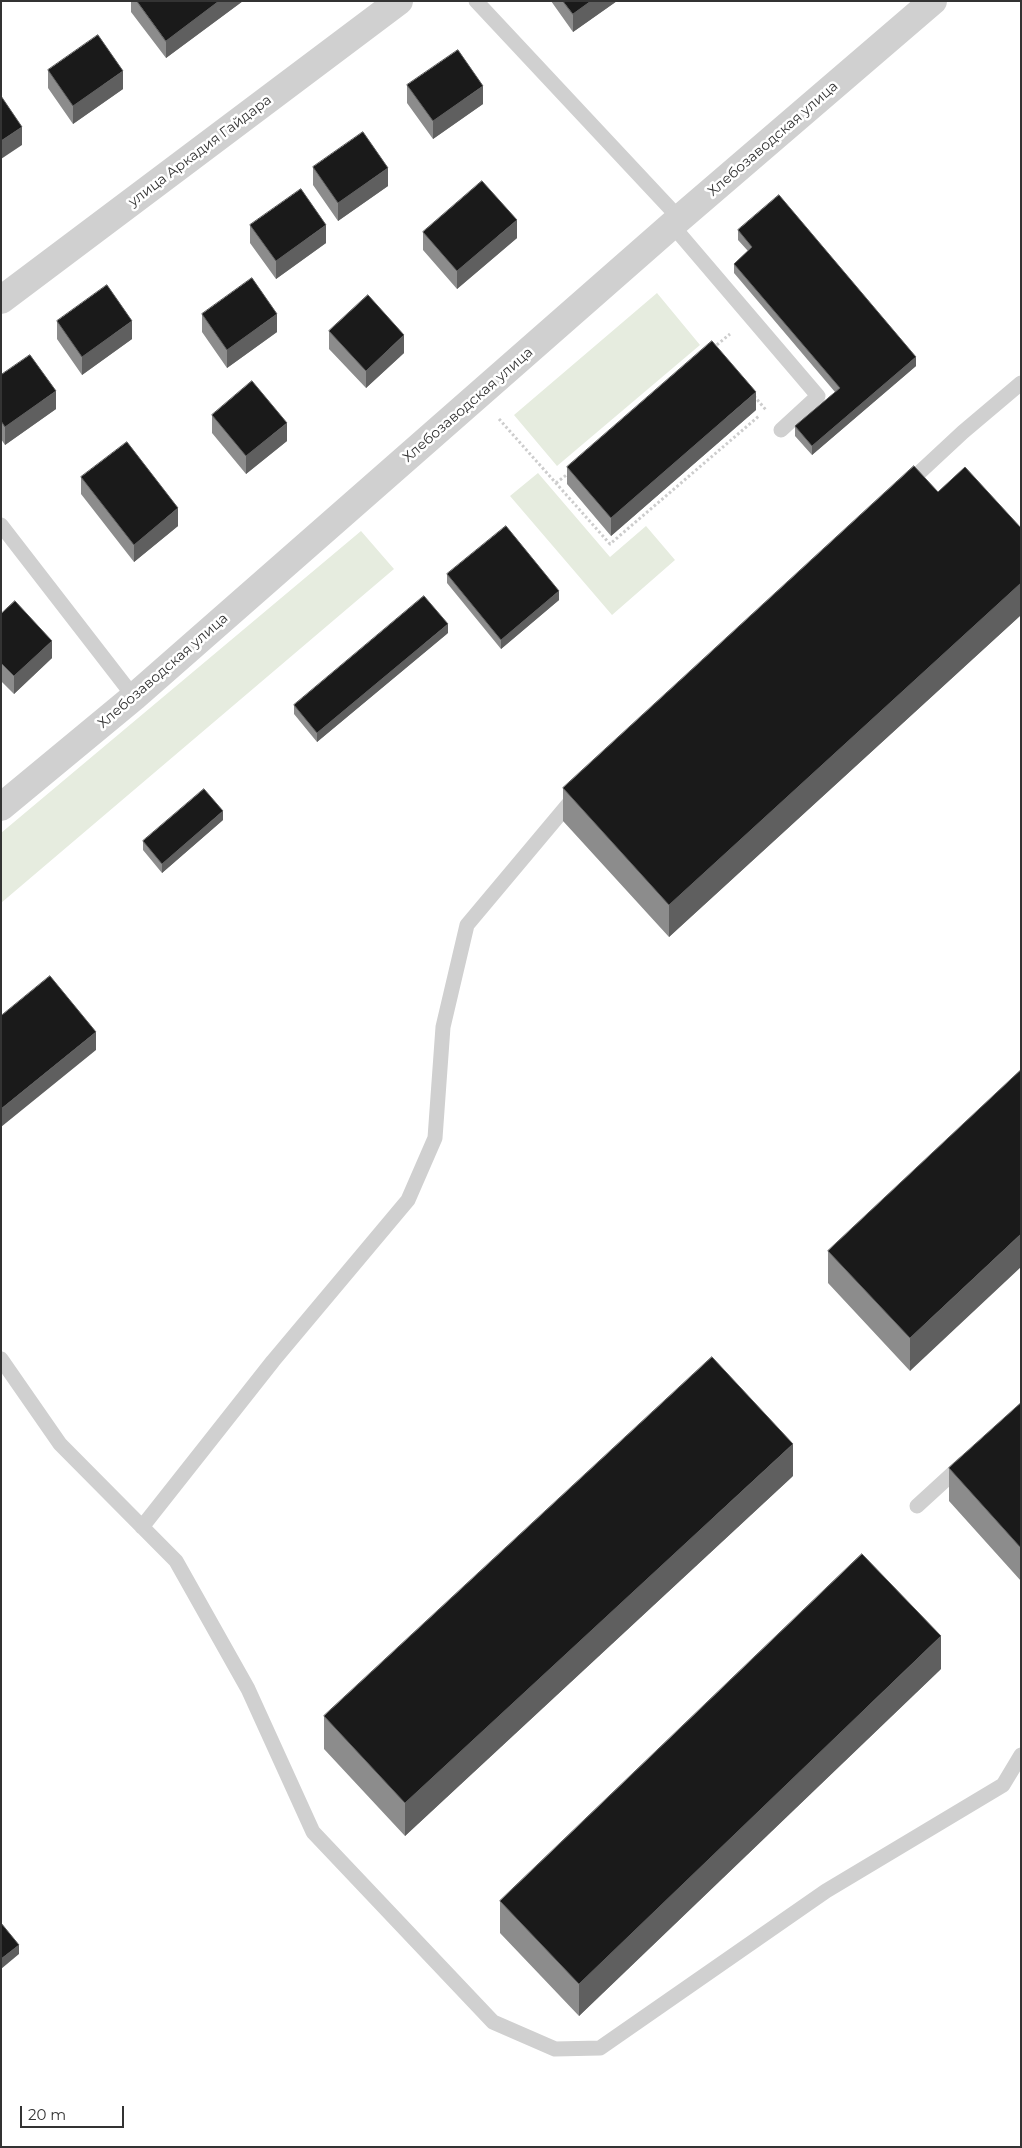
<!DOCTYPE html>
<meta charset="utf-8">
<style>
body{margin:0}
#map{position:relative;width:1022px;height:2148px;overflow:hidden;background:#fff;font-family:Montserrat,sans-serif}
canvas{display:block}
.frame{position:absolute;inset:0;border:2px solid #333;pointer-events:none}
.scale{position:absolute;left:20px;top:2106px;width:104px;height:22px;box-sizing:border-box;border:2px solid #333;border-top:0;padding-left:6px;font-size:15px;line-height:18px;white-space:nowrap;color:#333;-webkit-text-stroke:4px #fff;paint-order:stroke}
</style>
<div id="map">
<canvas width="1022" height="2148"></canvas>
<div class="frame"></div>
<div class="scale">20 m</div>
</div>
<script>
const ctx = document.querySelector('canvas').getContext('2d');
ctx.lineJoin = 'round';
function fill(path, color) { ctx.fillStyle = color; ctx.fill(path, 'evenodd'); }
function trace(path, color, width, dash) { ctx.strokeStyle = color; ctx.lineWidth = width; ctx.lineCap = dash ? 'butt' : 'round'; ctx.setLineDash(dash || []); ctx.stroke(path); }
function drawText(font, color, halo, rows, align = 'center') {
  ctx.font = font + ' Montserrat,sans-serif'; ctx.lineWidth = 5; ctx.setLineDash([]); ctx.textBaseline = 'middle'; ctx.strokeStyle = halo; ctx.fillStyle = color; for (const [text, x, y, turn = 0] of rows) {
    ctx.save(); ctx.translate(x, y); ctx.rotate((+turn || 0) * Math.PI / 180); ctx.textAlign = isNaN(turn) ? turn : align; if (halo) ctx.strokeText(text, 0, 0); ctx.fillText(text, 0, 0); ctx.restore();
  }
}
fill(new Path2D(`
 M657,293L700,345L557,466L514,415Z
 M538,473L610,557L646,526L675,560L612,615L510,496Z
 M361,531L394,569L1,903V833Z`), '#e6ecdf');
trace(new Path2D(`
 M713,348L730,334
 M754,396L766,410
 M499,419L610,544L759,416
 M556,483L569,473`), '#cdcdcd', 3, [2.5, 2.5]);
trace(new Path2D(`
 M476,1L680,219
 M672,225L818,396L781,430
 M906,485L963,432L1021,383
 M1,525L134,697
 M1,1359L60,1444L176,1561L248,1689L313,1832L493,2022L555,2049L600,2048L826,1891L1003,1785L1021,1755
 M917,1506L964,1463
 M142,1527L273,1361L408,1200L435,1138L443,1027L467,925L576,795`), '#d0d0d0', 15);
trace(new Path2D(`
 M1,300L399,1
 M1,807L134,697L672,225L933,1`), '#d0d0d0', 28);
fill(new Path2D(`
 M131,1H243L166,58L131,12Z
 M551,1H617L573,32Z
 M48,70L123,89L73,124L48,88Z
 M407,85L483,104L433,139L407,103Z
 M313,167L388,186L338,221L313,185Z
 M250,225L326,243L276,279L250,243Z
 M738,230L916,366L812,455L795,436V426L835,392L734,273V264L748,251L738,240Z
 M423,232L517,238L457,289L423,250Z
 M202,314L277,332L227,368L202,332Z
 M57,321L132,339L82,375L57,339Z
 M329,331L404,353L366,388L329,349Z
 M1,375L56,409L5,445L1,439Z
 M756,410L611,536L567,484V467Z
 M212,415L287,441L246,474L212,433Z
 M81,477L178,526L134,562L81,494Z
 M938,492L1021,528V615L669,937L563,821V788Z
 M447,574L559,600L501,649L447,583Z
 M1,614L52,658L14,694L1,681Z
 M448,633L317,742L294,714V705Z
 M223,820L162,873L143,850V841Z
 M1021,1070L910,1371L828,1283V1251Z
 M1021,1403V1581L949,1501V1468Z
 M793,1476L405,1836L324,1749V1716Z
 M941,1669L579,2016L500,1933V1901Z`), '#8c8c8c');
fill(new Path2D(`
 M219,1H243L166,58V41Z
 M591,1H617L573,32V14Z
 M123,71V89L73,124V106Z
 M483,86V104L433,139V121Z
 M22,127V145L1,159V141Z
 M388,168V186L338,221V203Z
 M517,220V238L457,289V271Z
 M326,225V243L276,279V261Z
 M277,314V332L227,368V350Z
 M132,321V339L82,375V357Z
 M404,335V353L366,388V371Z
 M916,357V366L812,455V446Z
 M56,391V409L5,445V427Z
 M756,392V410L611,536V518Z
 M287,423V441L246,474V456Z
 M178,508V526L134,562V545Z
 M1021,583V615L669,937V905Z
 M559,591V600L501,649V640Z
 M448,624V633L317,742V733Z
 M52,641V658L14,694V676Z
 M223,811V820L162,873V864Z
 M96,1032V1050L1,1127V1109Z
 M1021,1234V1267L910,1371V1338Z
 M793,1444V1476L405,1836V1803Z
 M941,1636V1669L579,2016V1984Z
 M19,1945V1954L1,1969V1959Z`), '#5f5f5f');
const building = new Path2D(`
 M137,1H219L166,41Z
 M563,1H591L573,14Z
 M98,35L123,71L73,106L48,70Z
 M458,50L483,86L433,121L407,85Z
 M1,96L22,127L1,141Z
 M363,132L388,168L338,203L313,167Z
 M482,181L517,220L457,271L423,232Z
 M301,189L326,225L276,261L250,225Z
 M779,195L916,357L812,446L795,426L840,388L734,264L752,247L738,230Z
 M252,278L277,314L227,350L202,314Z
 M107,285L132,321L82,357L57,321Z
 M368,295L404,335L366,371L329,331Z
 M712,341L756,392L611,518L567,467Z
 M30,355L56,391L5,427L1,421V375Z
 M252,381L287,423L246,456L212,415Z
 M127,442L178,508L134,545L81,477Z
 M914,466L938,492L965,467L1021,528V583L669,905L563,788Z
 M506,526L559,591L501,640L447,574Z
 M424,596L448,624L317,733L294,705Z
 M15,601L52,641L14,676L1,663V614Z
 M204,789L223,811L162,864L143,841Z
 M50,976L96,1032L1,1109V1016Z
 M1021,1070V1234L910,1338L828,1251Z
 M712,1357L793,1444L405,1803L324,1716Z
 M1021,1403V1548L949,1468Z
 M862,1554L941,1636L579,1984L500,1901Z
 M1,1923L19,1945L1,1959Z`);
fill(building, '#1a1a1a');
trace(building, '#5f5f5f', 1);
drawText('14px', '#333', '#fff', [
 ["Хлебозаводская улица",773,139,-41],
 ["улица Аркадия Гайдара",200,151,-37],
 ["Хлебозаводская улица",468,405,-41],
 ["Хлебозаводская улица",163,671,-41]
]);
</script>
